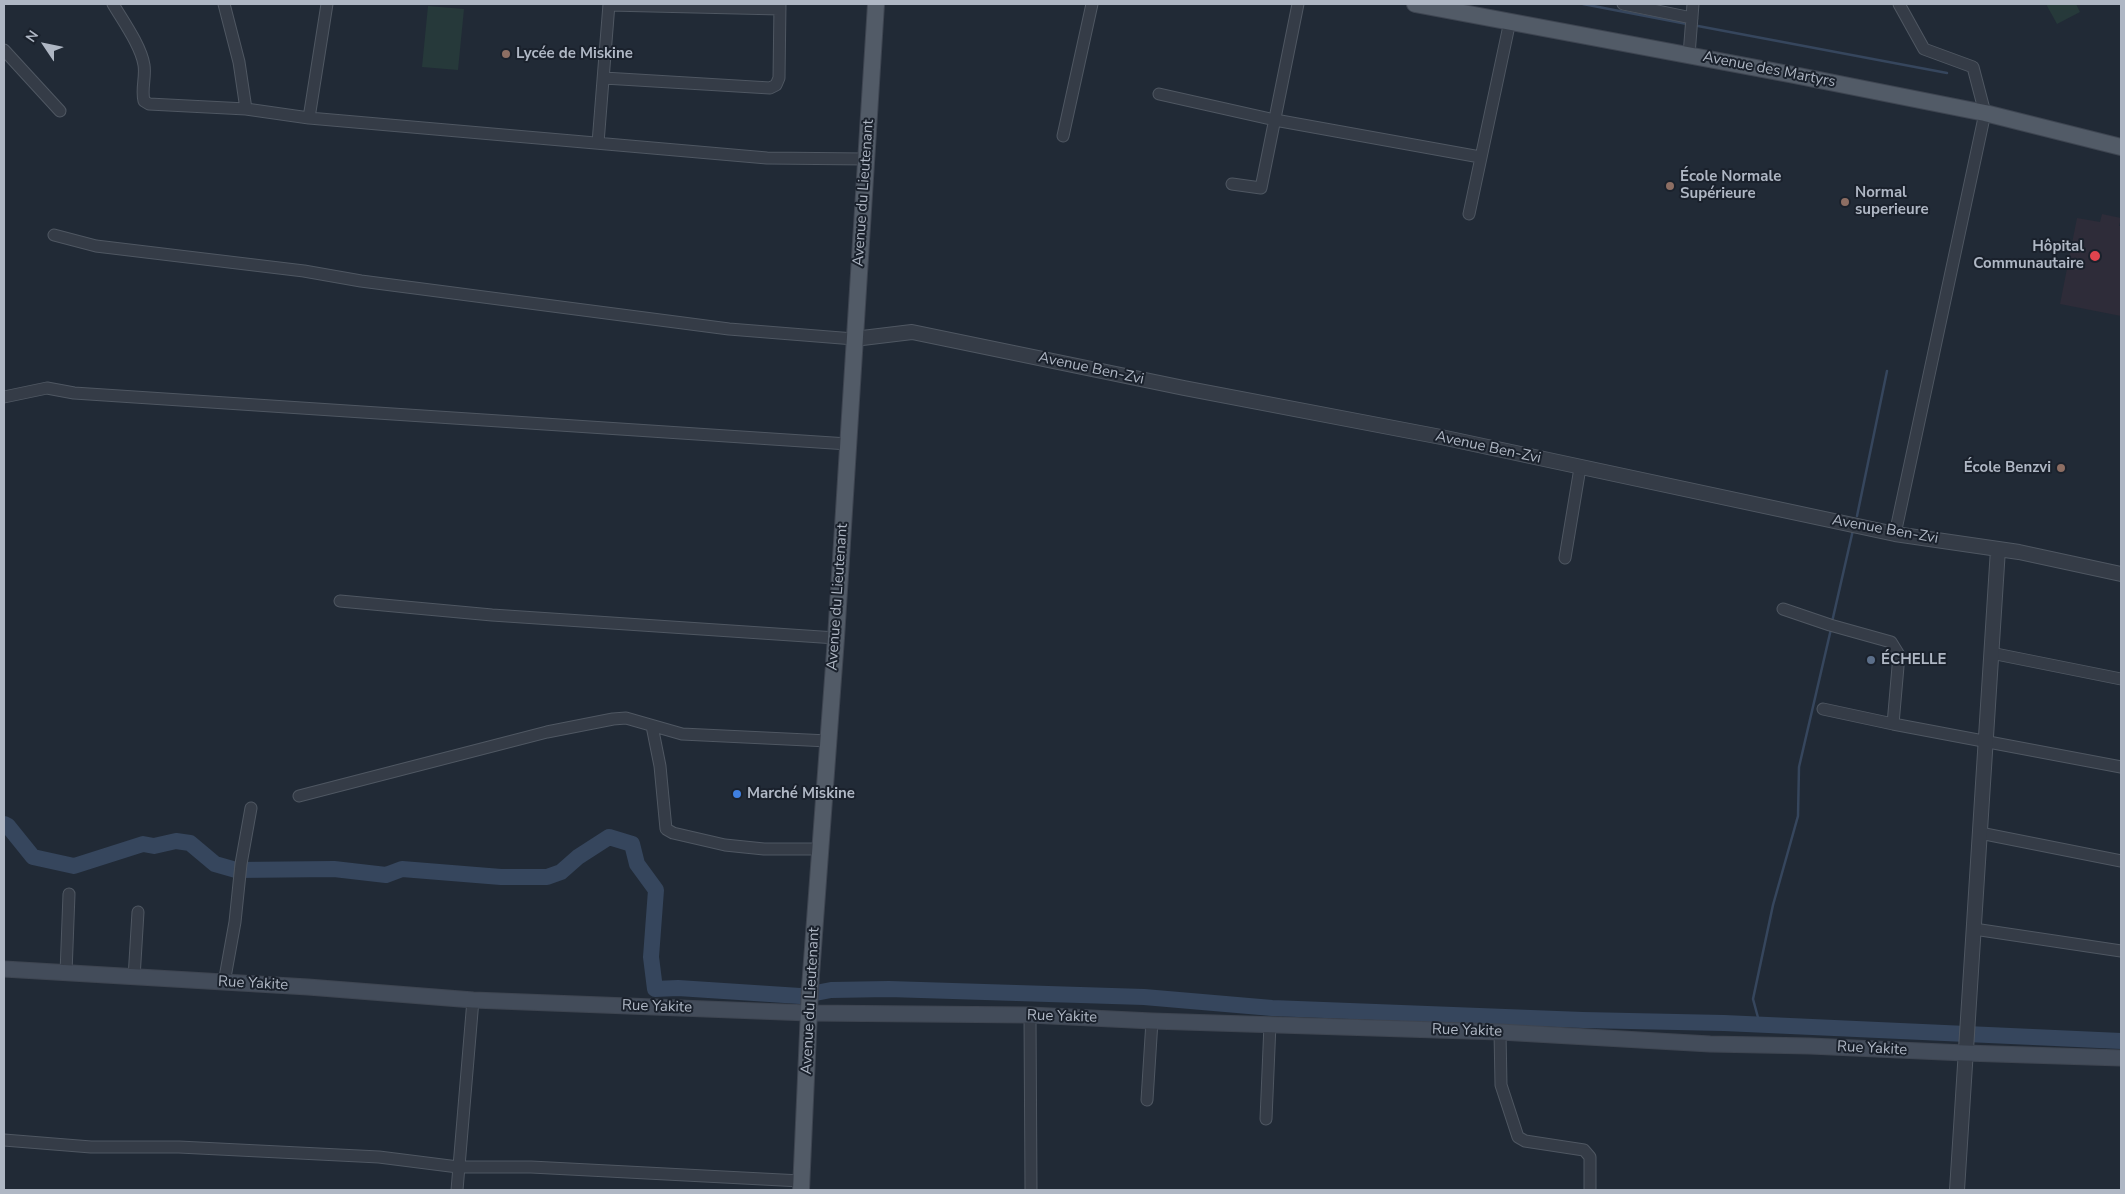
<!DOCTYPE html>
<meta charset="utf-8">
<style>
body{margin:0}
#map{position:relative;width:2125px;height:1194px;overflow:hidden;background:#212a36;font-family:"Nunito Sans",sans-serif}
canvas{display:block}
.frame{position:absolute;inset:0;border:5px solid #afb7c4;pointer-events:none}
.north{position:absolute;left:20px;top:20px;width:50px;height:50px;-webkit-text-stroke:4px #1a212c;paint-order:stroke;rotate:304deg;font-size:14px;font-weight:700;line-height:20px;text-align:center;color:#afb7c4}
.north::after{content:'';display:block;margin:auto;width:18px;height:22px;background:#afb7c4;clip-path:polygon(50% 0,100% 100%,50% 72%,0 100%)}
</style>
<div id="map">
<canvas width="2125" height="1194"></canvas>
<div class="frame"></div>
<div class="north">N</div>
</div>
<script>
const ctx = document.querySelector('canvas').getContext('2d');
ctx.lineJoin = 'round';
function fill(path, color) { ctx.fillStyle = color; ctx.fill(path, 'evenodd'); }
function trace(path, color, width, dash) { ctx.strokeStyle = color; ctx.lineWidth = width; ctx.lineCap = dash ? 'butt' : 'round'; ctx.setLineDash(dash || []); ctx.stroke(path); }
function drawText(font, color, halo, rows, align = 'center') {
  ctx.font = font + ' "Nunito Sans",sans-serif'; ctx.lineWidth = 4; ctx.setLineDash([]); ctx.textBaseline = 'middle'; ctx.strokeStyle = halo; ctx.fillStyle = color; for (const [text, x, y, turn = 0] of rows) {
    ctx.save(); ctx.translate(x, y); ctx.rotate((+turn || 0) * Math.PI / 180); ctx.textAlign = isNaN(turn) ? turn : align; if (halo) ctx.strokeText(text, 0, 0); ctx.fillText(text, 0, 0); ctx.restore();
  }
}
fill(new Path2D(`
 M2102,214L2121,218L2119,226H2121V316L2060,304L2077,218L2100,222Z`), '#2e2c39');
fill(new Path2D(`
 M2046,4H2076L2080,12L2057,24Z
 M428,6L464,9L458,70L422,67Z`), '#26393a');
trace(new Path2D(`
 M1583,4L1687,24
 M1698,26L1947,73
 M1857,516L1887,371
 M1832,622L1853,530
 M1760,1025L1753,999L1773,905L1798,816L1799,767L1831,629`), '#36465d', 2.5);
trace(new Path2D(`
 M4,824L8,826L33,857L74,866L143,844L154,846L176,841L190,843L215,864L236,870L334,869L386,875L402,869L501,877H547L561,872L578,857L609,837L632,844L637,864L656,890L651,957L655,989L678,988L800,996L831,990L889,989L1144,997L1272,1008L1583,1020L1724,1023L2121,1041`), '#36465d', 16);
const minor = new Path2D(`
 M113,4C123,21 141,46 144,65C146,77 141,89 144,101L149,104L246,109L309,118L767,158L866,159
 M224,4L239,62L246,109
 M1623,4L1692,18
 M609,5L780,9
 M4,50L60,111
 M1689,55L1693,4
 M604,78L770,88L776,85L779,78L780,4
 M1159,94L1275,120L1480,157
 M309,118L327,4
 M1063,136L1092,4
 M598,143L609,4
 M1232,184L1261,188L1298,4
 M1469,214L1510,21
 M54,235L96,246L304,271L361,281L729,329L854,339
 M4,397L47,388L74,393L848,444
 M1895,534L1985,113L1973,67L1924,49L1899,4
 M1565,558L1580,468
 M340,601L492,615L836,638
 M1783,609L1830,625L1891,642L1899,655L1893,724
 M1991,653L2121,679
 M1823,709L1893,724L2121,767
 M652,726L660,766L666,829L673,833L725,845L764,849H820
 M299,796L547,732L613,719L626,718L682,734L828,741
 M1980,833L2121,861
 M1974,929L2121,951
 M66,973L69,894
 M134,978L138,912
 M224,983L235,922L241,864L251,808
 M1030,1015L1031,1190
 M1500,1032L1501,1085L1518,1137L1525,1141L1584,1150L1590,1157V1190
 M1147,1100L1152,1021
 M1266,1119L1270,1024
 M4,1140L91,1147H179L379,1157L458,1167H531L801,1181
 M457,1190L473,1000`);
const tertiary = new Path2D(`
 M854,339L912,332L1184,388L1441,437L1895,534L2019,552L2121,574
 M1957,1190L1998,549`);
const secondary = new Path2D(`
 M4,969L308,987L473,1000L809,1013L1030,1015L1152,1021L1500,1032L1710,1044L1810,1046L1965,1053L2121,1058`);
const primary = new Path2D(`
 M1415,4L1794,75L1985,113L2121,147
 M801,1190L810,988L836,638L876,4`);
trace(minor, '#4f5762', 13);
trace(tertiary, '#4f5762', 16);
trace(secondary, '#3e4551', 17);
trace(primary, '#3e4551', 18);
trace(minor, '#353c47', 11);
trace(tertiary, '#353c47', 14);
trace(secondary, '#434c5a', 15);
trace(primary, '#525b67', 16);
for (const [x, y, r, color] of [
 [506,54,5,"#8d6e63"],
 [1670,186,5,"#8d6e63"],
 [1845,202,5,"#8d6e63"],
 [2095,256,6,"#e0444e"],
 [2061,468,5,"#8d6e63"],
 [1871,660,5,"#5c6f8a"],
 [737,794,5,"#3f7fe0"]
]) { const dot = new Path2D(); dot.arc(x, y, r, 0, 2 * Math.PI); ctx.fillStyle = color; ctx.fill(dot); trace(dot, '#1a212c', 2); }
drawText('bold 15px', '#afb7c4', '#1a212c', [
 ["Lycée de Miskine",516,54],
 ["École Normale",1680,177],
 ["Supérieure",1680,194],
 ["Normal",1855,193],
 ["superieure",1855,210],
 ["Hôpital",2084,247,"right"],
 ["Communautaire",2084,264,"right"],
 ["École Benzvi",2051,468,"right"],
 ["ÉCHELLE",1881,660],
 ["Marché Miskine",747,794]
], 'left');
drawText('15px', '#afb7c4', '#1a212c', [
 ["Avenue des Martyrs",1769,70,11],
 ["Avenue du Lieutenant",864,193,-86],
 ["Avenue Ben-Zvi",1091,369,12],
 ["Avenue Ben-Zvi",1488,448,12],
 ["Avenue Ben-Zvi",1885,530,10],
 ["Avenue du Lieutenant",838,597,-86],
 ["Rue Yakite",253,984,3],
 ["Avenue du Lieutenant",811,1001,-87],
 ["Rue Yakite",657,1007,2],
 ["Rue Yakite",1062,1017,2],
 ["Rue Yakite",1467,1031,2],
 ["Rue Yakite",1872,1049,3]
]);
</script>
